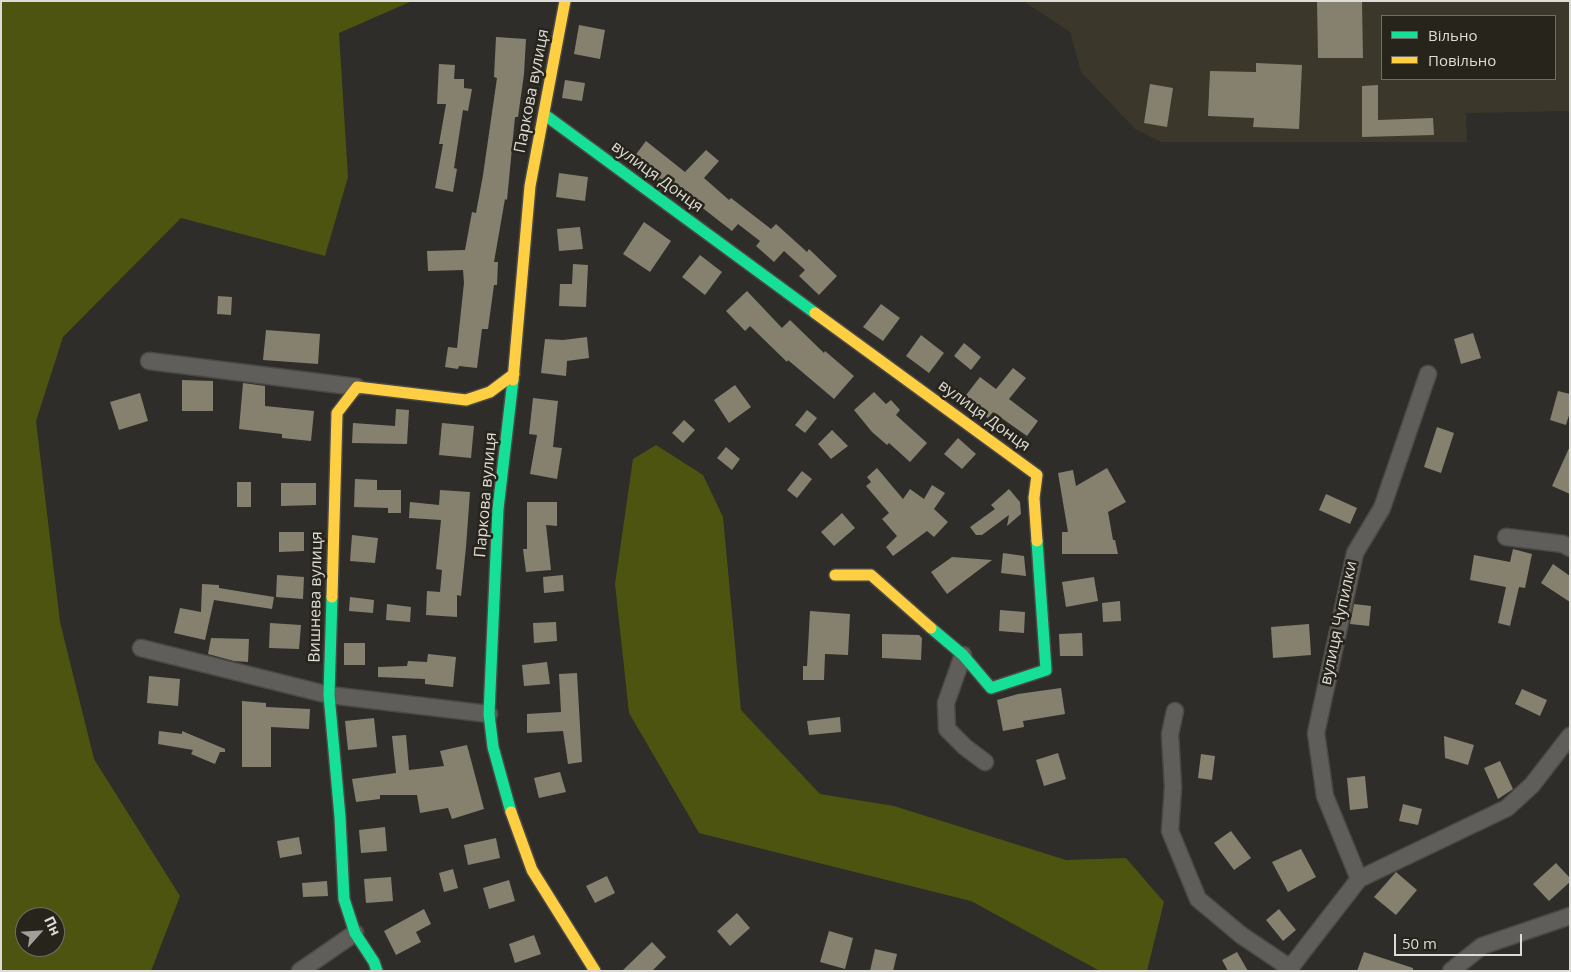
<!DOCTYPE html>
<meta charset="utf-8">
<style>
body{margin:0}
#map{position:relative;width:1571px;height:972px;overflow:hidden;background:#2e2d29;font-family:"Open Sans",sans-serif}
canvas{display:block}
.frame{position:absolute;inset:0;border:2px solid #dedcd7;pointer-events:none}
.legend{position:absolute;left:1381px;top:15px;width:175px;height:65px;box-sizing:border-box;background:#27241c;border:1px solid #706e67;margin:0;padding:6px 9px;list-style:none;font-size:15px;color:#dedcd7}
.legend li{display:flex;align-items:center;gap:10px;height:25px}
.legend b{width:25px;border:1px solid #706e67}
.north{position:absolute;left:15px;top:907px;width:50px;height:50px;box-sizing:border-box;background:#27241c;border:1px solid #706e67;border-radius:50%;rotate:64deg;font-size:14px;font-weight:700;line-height:20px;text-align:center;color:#dedcd7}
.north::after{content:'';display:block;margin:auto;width:18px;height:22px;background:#a09f9a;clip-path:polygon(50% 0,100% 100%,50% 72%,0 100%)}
.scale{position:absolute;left:1394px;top:934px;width:128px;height:22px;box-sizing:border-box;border:2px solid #dedcd7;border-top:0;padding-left:6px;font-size:15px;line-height:18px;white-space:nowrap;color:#dedcd7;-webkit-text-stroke:4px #27241c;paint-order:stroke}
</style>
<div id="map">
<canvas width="1571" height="972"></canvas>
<div class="frame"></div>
<ul class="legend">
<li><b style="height:6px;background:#16e098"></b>Вільно</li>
<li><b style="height:6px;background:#ffcf43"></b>Повільно</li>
</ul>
<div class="north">Пн</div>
<div class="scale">50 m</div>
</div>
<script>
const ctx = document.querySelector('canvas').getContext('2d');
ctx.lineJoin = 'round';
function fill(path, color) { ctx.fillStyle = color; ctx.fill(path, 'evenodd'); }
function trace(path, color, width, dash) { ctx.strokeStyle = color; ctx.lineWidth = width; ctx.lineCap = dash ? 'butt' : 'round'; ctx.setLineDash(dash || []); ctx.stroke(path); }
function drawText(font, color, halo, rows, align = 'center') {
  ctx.font = font + ' "Open Sans",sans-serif'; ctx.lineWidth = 5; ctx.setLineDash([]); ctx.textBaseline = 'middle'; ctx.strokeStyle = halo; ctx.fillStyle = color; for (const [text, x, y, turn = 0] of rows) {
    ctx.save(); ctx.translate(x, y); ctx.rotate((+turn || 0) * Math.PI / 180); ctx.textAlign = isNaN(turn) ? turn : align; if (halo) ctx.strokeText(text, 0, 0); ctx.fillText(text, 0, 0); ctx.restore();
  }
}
fill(new Path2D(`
 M1023,1H1570V111L1466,113L1467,142H1161L1135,129L1081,72L1070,32ZM1382,16H1555V79H1382Z`), '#3b372a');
fill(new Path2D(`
 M1,1H412L339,33L348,177L325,256L181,218L63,337L36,421L60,622L94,759L180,896L151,971H1ZM25,917H55V947H25Z
 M656,445L703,475L723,517L741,710L820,794L894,806L1066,860L1126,858L1164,902L1147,971H1100L971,901L699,833L629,713L615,584L633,459Z`), '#4d540f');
fill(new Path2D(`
 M1317,1H1362L1363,58H1318Z
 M579,25L605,30L600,59L574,54Z
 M496,37L526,39L524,74L518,117H515L507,200L505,199L494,262H498L497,285H494L488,329H482L477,368L459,366L458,369L445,367L448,347L457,348L464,283L463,270L428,271L427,251L465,250L472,212L476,213L483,175L497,78L494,77Z
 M1256,63L1302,65L1299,129L1253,127L1254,118L1208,116L1210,71L1256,72Z
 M439,64L455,65L454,79H464V88L472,89L468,111L463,110L454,168L457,169L453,192L435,188L443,144H439L446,104H437Z
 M565,80L585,83L582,101L562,98Z
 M1150,84L1173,88L1167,127L1144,123Z
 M1378,85V120L1433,118L1434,135L1362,137V86Z
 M646,141L685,172L706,150L719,161L704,178L729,200L731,198L771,229L776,224L807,252L809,249L837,276L819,295L799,276L805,270L784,251L774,262L756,246L760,241L738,224L732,231L700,206L697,209L683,199L660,178L658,181L631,161Z
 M559,173L588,177L585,201L556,197Z
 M644,222L671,241L650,272L623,254Z
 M580,227L583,249L559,251L557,229Z
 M700,255L722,272L705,295L682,277Z
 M573,264L588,265L586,307L559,306L560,284H572Z
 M747,291L782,328L790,320L824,353L825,351L854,376L834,399L788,360L787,362L750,326L745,331L726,311Z
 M218,296L232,297L231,315L217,314Z
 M881,304L900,318L883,341L863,327Z
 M266,330L320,334L318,364L263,360Z
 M1473,333L1481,358L1461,364L1454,339Z
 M921,335L944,353L929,373L906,356Z
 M587,337L589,358L567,361L566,376L541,373L545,339L563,340Z
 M964,343L981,357L971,370L954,356Z
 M1013,368L1026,378L1009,399L1038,421L1027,436L993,412L988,418L963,399L980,377L996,389Z
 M182,380L213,381V411H182Z
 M243,383L265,386V406L314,411L311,441L282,438V434L239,429Z
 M735,385L751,407L729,423L714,400Z
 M1558,391L1570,394V412L1566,425L1550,420Z
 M874,392L886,404L891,400L900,410L896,415L927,443L910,462L889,443L887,445L872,432L854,410Z
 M140,393L148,421L119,430L110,402Z
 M533,398L558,401L553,447L562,448L557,479L530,474L537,435L529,434Z
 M396,409L409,410L407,444L352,443L353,423L395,426Z
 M807,410L817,418L805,433L795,425Z
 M684,420L695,430L683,443L672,433Z
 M442,423L474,426L471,458L439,455Z
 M1437,427L1454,433L1441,473L1424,467Z
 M832,430L848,446L831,459L818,444Z
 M958,438L976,454L962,469L944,454Z
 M1570,446V494L1552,486Z
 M726,447L740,459L732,470L717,458Z
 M877,468L903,499L910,489L924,499L932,485L945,493L934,509L948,522L934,537L927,531L893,556L886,547L897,536L882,519L889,513L866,486L871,482L867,477Z
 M1107,468L1126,502L1108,512L1113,540H1115L1118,554H1062V532H1068L1058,473L1073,470L1076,486Z
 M802,471L812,479L797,498L787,490Z
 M355,479L377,480V490H401V513H388V508L354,507Z
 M237,482H251V507H237Z
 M281,483H316V505L281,506Z
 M1009,489L1020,502L1021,514L1007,526L1009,515L982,535H976L970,527L995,509L991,505Z
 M440,490L470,492L466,547L461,596L457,595V617L426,615L427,591L440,592L442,570L436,569L441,520L409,518L410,502L439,505Z
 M1326,494L1357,508L1350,524L1319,510Z
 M527,502H557V526L546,525L551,570L526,572L523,549H527Z
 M842,513L855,528L834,546L821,532Z
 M279,532H304V551L279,552Z
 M352,535L378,538L375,563L350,561Z
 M1513,549L1532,554L1525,588L1519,587L1510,626L1498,623L1506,587L1470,580L1474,555L1510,562Z
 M1003,553L1024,556L1026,576L1001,573Z
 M952,557L992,560L947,594L931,572Z
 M1553,564L1570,576V602L1541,583Z
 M277,575L304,577L303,599L276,597Z
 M563,575L564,591L544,593L543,577Z
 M1094,577L1098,601L1066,607L1062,582Z
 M202,584L219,585V588L274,597L272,609L214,600L205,640L174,633L180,608L201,612Z
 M350,597L374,600L373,613L349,611Z
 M1120,601L1121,621L1103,622L1102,603Z
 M387,604L411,607L410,622L386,620Z
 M1354,604L1371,606L1369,626L1350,624Z
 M1000,610L1025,612L1024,633L999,631Z
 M810,611L850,614L848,655L825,654L824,680H803V666H807Z
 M556,622L557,641L534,643L533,623Z
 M270,623L301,625L299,649L269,648Z
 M1309,624L1311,655L1273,658L1271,627Z
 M1082,633L1083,656H1060L1059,634Z
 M882,634L919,635L922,638L921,660L882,658Z
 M211,638L249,639L248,662L234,661L208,654Z
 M344,643H365V665H344Z
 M428,654L456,657L453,687L425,684V679L378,677V667L407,666L408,661L427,662Z
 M547,662L550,684L524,686L522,665Z
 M577,673L582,762L568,764L563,731L527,733V714L561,712L559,674Z
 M149,676L180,679L178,706L147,703Z
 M1061,688L1065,714L1023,721L1024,727L1003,731L997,700L1018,694Z
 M1522,689L1547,700L1540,716L1515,704Z
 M242,701L266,703V707L310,709L309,729L271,727V767H242Z
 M840,717L841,732L809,735L807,721Z
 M374,718L377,747L348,750L345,721Z
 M159,731L182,734V731L225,749V752H220L215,764L191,754L193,750L158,744Z
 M406,735L409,770L444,766L440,751L467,745L484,809L452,819L448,808L420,813L417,795H380V799L356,802L352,779L396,773L392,736Z
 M1444,736L1474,745L1468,765L1445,758Z
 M1058,753L1066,779L1044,786L1036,760Z
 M1201,754L1215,756L1212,780L1198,778Z
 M1500,761L1513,789L1498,799L1484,768Z
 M560,772L566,792L539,798L534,778Z
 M1365,776L1368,808L1350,810L1347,778Z
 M1403,804L1422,809L1418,825L1399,821Z
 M385,827L387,851L361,853L359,830Z
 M1231,831L1251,858L1234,870L1214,843Z
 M299,837L302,854L280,858L277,841Z
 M496,838L500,858L468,865L464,845Z
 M1301,849L1316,877L1288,892L1272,862Z
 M1556,863L1570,878V882L1549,901L1533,884Z
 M453,869L458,888L444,892L439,873Z
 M1396,872L1417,890L1396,915L1374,897Z
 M607,876L615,893L595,903L586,886Z
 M391,877L393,901L366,903L364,879Z
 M509,880L515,901L489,909L483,888Z
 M327,881L328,896L303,897L302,883Z
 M424,909L431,924L416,932L421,942L396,955L384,931Z
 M1279,909L1296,930L1283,941L1266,920Z
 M737,913L750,928L730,946L717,931Z
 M829,931L853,938L845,969L820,962Z
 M534,935L541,954L515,963L509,944Z
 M652,942L666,957L652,971H622Z
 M875,949L897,954L893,971H870Z
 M1237,952L1248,971H1228L1222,960Z
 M1364,952L1413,968V971H1357Z`), '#86816f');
const street = new Path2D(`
 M149,361L357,387
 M1506,537L1563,544L1570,548
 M141,648L329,695L489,714
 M963,655L946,703L947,729L965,747L985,762
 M1175,711L1170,734L1173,787L1170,831L1198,899L1241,935L1290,968
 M1359,879L1325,796L1316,733L1355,553L1382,508L1428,374
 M300,971L355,933
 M1291,971L1290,968L1359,879L1507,808L1532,785L1570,736
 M1451,971L1482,946L1570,916`);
const fast = new Path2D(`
 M545,115L815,313
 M332,597L329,695L340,817L344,899L355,933L374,962L377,971
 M931,628L963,655L991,688L1046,670L1037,541
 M511,812L493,747L489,714L498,509L513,380`);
const slow = new Path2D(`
 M815,313L1037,475L1034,498L1037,541
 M513,380L530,186L565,1
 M835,575H871L931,628
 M332,597L337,413L357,387L466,400L490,392L514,374
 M511,812L532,870L595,971`);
trace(street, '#4b4945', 19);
trace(fast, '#4b4945', 14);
trace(slow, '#4b4945', 14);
trace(street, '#5f5e5b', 16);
trace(fast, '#16e098', 11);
trace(slow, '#ffcf43', 11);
drawText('16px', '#dedcd7', '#27241c', [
 ["Паркова вулиця",532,91,-79],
 ["вулиця Донця",657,177,36],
 ["вулиця Донця",984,416,36],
 ["Паркова вулиця",486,495,-85],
 ["Вишнева вулиця",316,597,-89],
 ["вулиця Чупилки",1339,623,-78]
]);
</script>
